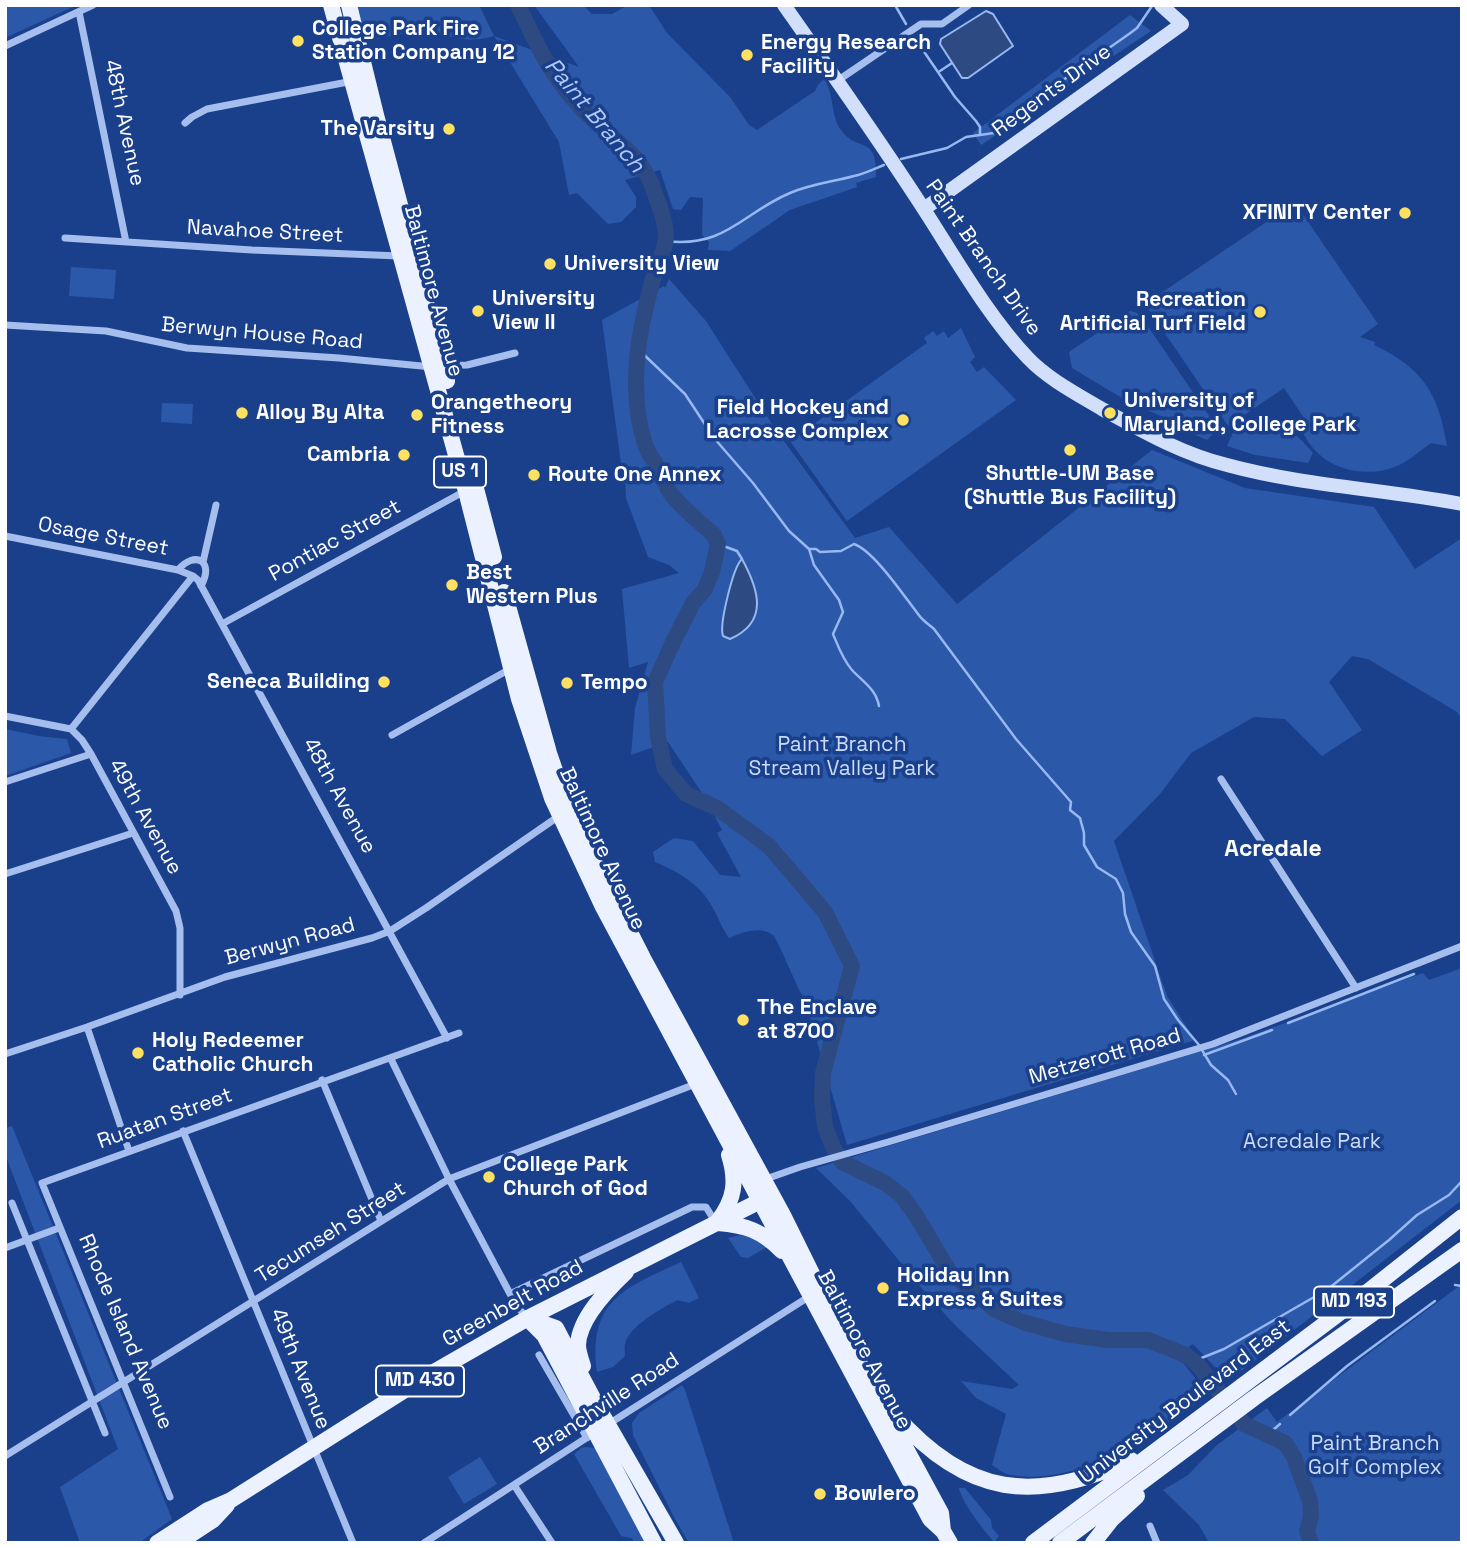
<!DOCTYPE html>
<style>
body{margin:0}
#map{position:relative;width:1467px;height:1548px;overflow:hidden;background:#1a408c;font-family:"Space Grotesk",sans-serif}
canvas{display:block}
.frame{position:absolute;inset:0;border:7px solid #fff;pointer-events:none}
</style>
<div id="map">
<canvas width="1467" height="1548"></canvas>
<div class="frame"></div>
</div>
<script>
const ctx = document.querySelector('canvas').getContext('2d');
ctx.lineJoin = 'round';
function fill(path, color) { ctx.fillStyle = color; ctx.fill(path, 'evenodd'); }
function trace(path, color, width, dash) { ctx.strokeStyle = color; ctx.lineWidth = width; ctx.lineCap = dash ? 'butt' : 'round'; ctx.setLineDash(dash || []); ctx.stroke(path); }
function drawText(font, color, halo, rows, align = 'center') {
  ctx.font = font + ' "Space Grotesk",sans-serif'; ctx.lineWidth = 7; ctx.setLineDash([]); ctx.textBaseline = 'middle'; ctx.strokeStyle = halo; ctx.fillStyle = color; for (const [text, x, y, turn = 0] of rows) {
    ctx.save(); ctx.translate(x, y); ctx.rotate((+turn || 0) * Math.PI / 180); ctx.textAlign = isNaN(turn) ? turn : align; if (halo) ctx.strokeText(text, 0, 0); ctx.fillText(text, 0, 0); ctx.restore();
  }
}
fill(new Path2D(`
 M5,5H77L5,38Z
 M355,5H479L494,36L579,67L534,5H583L592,14H612L628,5H649L667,33L730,97L749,125L757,130L815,91L818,85L824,79C835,95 830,115 841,130C858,154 877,133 876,177L856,183L857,187L790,210L730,251L708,250L709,242L702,235L703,198L690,197L681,210L673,209L660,170L625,180L636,197V207L621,222L608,224L577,193L569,195L559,142L494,36C463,45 452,34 424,33C403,31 384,38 364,42Z
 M1130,15L1151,31L981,145L973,133Z
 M1293,204L1298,207L1378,324L1360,337L1375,342L1374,345C1424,369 1438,393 1447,446L1431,443C1421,450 1410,460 1399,465C1375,477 1340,473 1320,455C1310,447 1304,434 1297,424L1304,418L1284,388L1228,426L1145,304Z
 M71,267L116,270L114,299L69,296Z
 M669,279L706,321L775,429L855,538L889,527L957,604L1152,450L1245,488L1374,507L1415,569L1462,538V719L1457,712L1368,659L1352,656L1329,682L1362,730L1322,756L1285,719L1254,717L1191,753L1160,794L1114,841L1167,996L1195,1040L847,1145L807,1007L810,1005L807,1004C794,982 786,958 774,936C761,925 743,932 729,938C723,929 720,922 715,912C703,886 681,873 655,862L653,852L674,838L693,841L720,875L741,877L717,833L722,830L704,796L668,742L631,755L635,708L648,662L629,668L622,589L679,573L669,565L648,557L626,498L625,473L621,464L602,320L664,286L665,288Z
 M1130,311L1137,313L1147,325L1218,429L1207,440L1175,426L1166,418L1132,404L1072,368L1069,352Z
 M961,328L975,357L970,362L977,372L984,367L1016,400L847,521L790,441L927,343L924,338L933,331L937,336L944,331L948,338Z
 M162,403L193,404L192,424L161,422Z
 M1247,423C1282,423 1290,426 1313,453L1308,463L1255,455L1227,446L1233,433Z
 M5,729L39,736L67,739L71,753L5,776Z
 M1462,968V1200L1236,1375L1215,1367L1193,1344L1173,1358L1183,1363L1209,1395C1154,1433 1081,1487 1011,1475C1004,1474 998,1469 992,1465L1006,1414L976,1398L961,1381L1012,1389L1019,1385L956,1326L929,1297L850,1201L816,1168L1241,1039L1423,973L1429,980Z
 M12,1126L172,1519L139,1543H80L60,1487L118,1449L5,1154V1128Z
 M740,1235L756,1239L767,1247L748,1258L741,1257L728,1238Z
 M681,1262L699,1298L689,1303L678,1300C663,1307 629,1326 625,1344C624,1348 625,1352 625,1356L613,1367L597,1372C588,1300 625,1288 681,1262Z
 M1462,1284V1543H1209L1199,1525L1163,1490L1188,1475L1217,1445L1267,1408L1277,1422Z
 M682,1385L685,1390L734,1543H689L675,1519L633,1435L632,1423L639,1413Z
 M583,1447L597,1448L647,1543H634L632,1538L621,1536L574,1454Z
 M480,1457L497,1484L464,1504L448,1477Z
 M959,1488H965L991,1520L992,1528L999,1536L994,1542C983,1529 962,1503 959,1488Z`), '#2c58aa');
const water = new Path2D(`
 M986,11L993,14L1013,46L968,78H962L940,44L941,39Z
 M742,559C759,590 769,622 730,639L723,636C719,625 733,567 742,559Z`);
fill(water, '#2e4a82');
trace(water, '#97b8f0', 2);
trace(new Path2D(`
 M895,5L906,24
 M914,37L955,97L976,121L980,127V134
 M940,71L952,63
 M901,159L947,148L966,137L994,133L1000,130L1019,111L1129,34L1137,28L1152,6
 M666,241C726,248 742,213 790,193C811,184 832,182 854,176C864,174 874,169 884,165
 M638,349L685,394L714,438L753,483L789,531L809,549L814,565L839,600L843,612L833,634C838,646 843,660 852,670C863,682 876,689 879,706
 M718,544L737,551L742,559
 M809,549H816L820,552L841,551L854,544C874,551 904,596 918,614C922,620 928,624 934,629L1016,739L1071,802L1070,810L1080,818L1084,833V845L1097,867L1116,879L1123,893L1125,914L1131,932L1155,966L1164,999L1178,1020L1199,1045L1211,1065L1228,1080L1236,1094
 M1288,1023L1414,974
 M1204,1055L1272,1030
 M1455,1285L1462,1286
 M1194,1361L1224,1349L1328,1289L1389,1240L1417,1215L1449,1195L1462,1181
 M1290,1415L1347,1366L1435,1301
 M1260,1431L1273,1430L1280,1424`), '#97b8f0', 2.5);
trace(new Path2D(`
 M518,5C537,45 550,75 581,108C606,135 643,154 654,191C659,205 666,222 666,236C666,248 661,256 657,267C652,280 649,294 646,307C635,349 631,403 645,444C648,454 655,462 660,471C664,477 665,485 669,491C680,507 699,521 714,535L718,544L712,572L705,589L693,603L674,640L655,682L658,737L665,769L686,794L717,808L769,846L825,912L852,966L823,1073L822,1099L825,1127L833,1147L842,1162L885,1183L902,1196L917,1217L949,1271L995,1310L1023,1322L1065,1334L1108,1340H1148L1186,1355L1199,1366L1244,1424L1285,1443L1294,1457L1310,1501L1311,1516L1307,1531L1311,1543`), '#2e4a82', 16);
trace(new Path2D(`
 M79,12L126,242
 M5,46L93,5
 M837,81L921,24H942L969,5
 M185,123L192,117L207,109L353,81
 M65,238L252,250L399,256
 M5,325L106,331L187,348L339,358L432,367
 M444,366L467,365L515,353
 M5,536L178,570L193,576L198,580L447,1038
 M203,562L216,505
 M178,570C195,550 215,561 201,586
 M222,624L465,491
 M5,716L71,729L82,740L91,754L176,911L180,928V995
 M71,729L193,576
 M392,735L510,669
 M1221,779L1356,988
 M5,782L91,754
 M5,874L133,833
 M87,1027L129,1151
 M5,1054L87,1027L225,977L372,938L390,931L426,908L559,816
 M391,1059L449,1179L516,1305L527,1318
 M322,1080L381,1221
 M183,1131L353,1543
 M763,1180L800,1167L888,1142L1213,1044L1462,946
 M12,1203L105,1433
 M5,1248L59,1228
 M510,1294L692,1207H706L716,1223
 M539,1355L587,1438
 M607,1425L810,1296
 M5,1456L449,1179L698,1083
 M514,1485L552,1543
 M170,1497L42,1183L459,1033
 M1150,1526L1157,1543
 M424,1543L594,1433`), '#a5beee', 7);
trace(new Path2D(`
 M784,5C832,73 880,141 925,211C956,259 988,316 1028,358C1048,379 1077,394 1102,409C1142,431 1182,454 1227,465C1304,486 1384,489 1462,504
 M924,209L1182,24L1161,5`), '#d2dffa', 14);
trace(new Path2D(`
 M331,5L466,491L519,699L552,798L603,907L930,1519L943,1531L950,1543
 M349,5L376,115L447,381
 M474,481L494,557
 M504,592L549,753L563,794L588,850L643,958L783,1215L822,1294L941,1513L943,1531
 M718,1221C735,1199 737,1181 729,1155
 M718,1223C746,1225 762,1231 782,1251
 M528,1318L556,1328L596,1404L676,1543
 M529,1320L544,1335L654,1543
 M583,1366C581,1360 578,1351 578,1345C579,1318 608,1289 626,1272
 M895,1415C967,1497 1035,1504 1131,1460
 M157,1543L208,1510L231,1500L427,1376L528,1318L770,1196
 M178,1543L213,1520L227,1505
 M1033,1543L1366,1293L1462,1217
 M1060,1543L1254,1398L1462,1250
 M1093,1543L1112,1519L1137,1496`), '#ebf1ff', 16);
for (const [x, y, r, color] of [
 [298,41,7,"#ffe161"],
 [747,55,7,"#ffe161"],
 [449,129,7,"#ffe161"],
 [1405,213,7,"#ffe161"],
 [550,264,7,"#ffe161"],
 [478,311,7,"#ffe161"],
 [1260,312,7,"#ffe161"],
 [242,413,7,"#ffe161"],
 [1110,413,7,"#ffe161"],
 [417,415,7,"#ffe161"],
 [903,420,7,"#ffe161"],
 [1070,450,7,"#ffe161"],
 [404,455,7,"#ffe161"],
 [534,475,7,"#ffe161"],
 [452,585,7,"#ffe161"],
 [384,682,7,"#ffe161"],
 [567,683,7,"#ffe161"],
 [743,1020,7,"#ffe161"],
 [138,1053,7,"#ffe161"],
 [489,1177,7,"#ffe161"],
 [883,1288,7,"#ffe161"],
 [820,1494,7,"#ffe161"]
]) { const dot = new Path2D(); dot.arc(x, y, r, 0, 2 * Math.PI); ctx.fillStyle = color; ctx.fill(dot); trace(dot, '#1a408c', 2.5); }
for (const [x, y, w] of [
 [460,472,52],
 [1354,1302,80],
 [420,1381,88]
]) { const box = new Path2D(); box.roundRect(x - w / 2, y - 15.5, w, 31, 5); ctx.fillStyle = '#1a408c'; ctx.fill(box); trace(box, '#fff', 2); }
drawText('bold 19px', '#fff', null, [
 ["US 1",460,472],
 ["MD 193",1354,1302],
 ["MD 430",420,1381]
]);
drawText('bold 21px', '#fff', '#1a408c', [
 ["College Park Fire",312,29],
 ["Station Company 12",312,53],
 ["Energy Research",761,43],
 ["Facility",761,67],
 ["The Varsity",435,129,"right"],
 ["XFINITY Center",1391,213,"right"],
 ["University View",564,264],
 ["University",492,299],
 ["View II",492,323],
 ["Recreation",1246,300,"right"],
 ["Artificial Turf Field",1246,324,"right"],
 ["University of",1124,401],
 ["Maryland, College Park",1124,425],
 ["Orangetheory",431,403],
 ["Fitness",431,427],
 ["Field Hockey and",889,408,"right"],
 ["Lacrosse Complex",889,432,"right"],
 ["Alloy By Alta",256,413],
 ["Cambria",390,455,"right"],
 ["Shuttle-UM Base",1070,474,"center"],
 ["(Shuttle Bus Facility)",1070,498,"center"],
 ["Route One Annex",548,475],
 ["Best",466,573],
 ["Western Plus",466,597],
 ["Seneca Building",370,682,"right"],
 ["Tempo",581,683],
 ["The Enclave",757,1008],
 ["at 8700",757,1032],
 ["Holy Redeemer",152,1041],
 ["Catholic Church",152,1065],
 ["College Park",503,1165],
 ["Church of God",503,1189],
 ["Holiday Inn",897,1276],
 ["Express & Suites",897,1300],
 ["Bowlero",834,1494]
], 'left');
drawText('21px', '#fff', '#1a408c', [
 ["Regents Drive",1052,91,-36],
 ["48th Avenue",124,123,78],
 ["Navahoe Street",265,232,3],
 ["Paint Branch Drive",983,258,55],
 ["Baltimore Avenue",433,291,75],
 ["Berwyn House Road",262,334,5],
 ["Osage Street",103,537,11],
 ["Pontiac Street",335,541,-29],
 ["48th Avenue",339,796,61],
 ["49th Avenue",145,817,61],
 ["Baltimore Avenue",602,849,65],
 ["Berwyn Road",290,942,-15],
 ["Metzerott Road",1105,1057,-16],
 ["Ruatan Street",165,1119,-20],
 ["Tecumseh Street",331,1233,-32],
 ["Greenbelt Road",513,1304,-29],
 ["Rhode Island Avenue",125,1332,67],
 ["Baltimore Avenue",864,1350,62],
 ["49th Avenue",300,1369,68],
 ["University Boulevard East",1185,1402,-37],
 ["Branchville Road",607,1404,-33]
]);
drawText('21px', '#cadbfa', '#1a408c', [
 ["Paint Branch",842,745],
 ["Stream Valley Park",842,769],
 ["Acredale Park",1312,1142],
 ["Paint Branch",1375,1444],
 ["Golf Complex",1375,1468]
]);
drawText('italic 23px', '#b0c9f5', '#1a408c', [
 ["Paint Branch",594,116,50]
]);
drawText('bold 23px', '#fff', '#1a408c', [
 ["Acredale",1273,850]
]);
</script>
